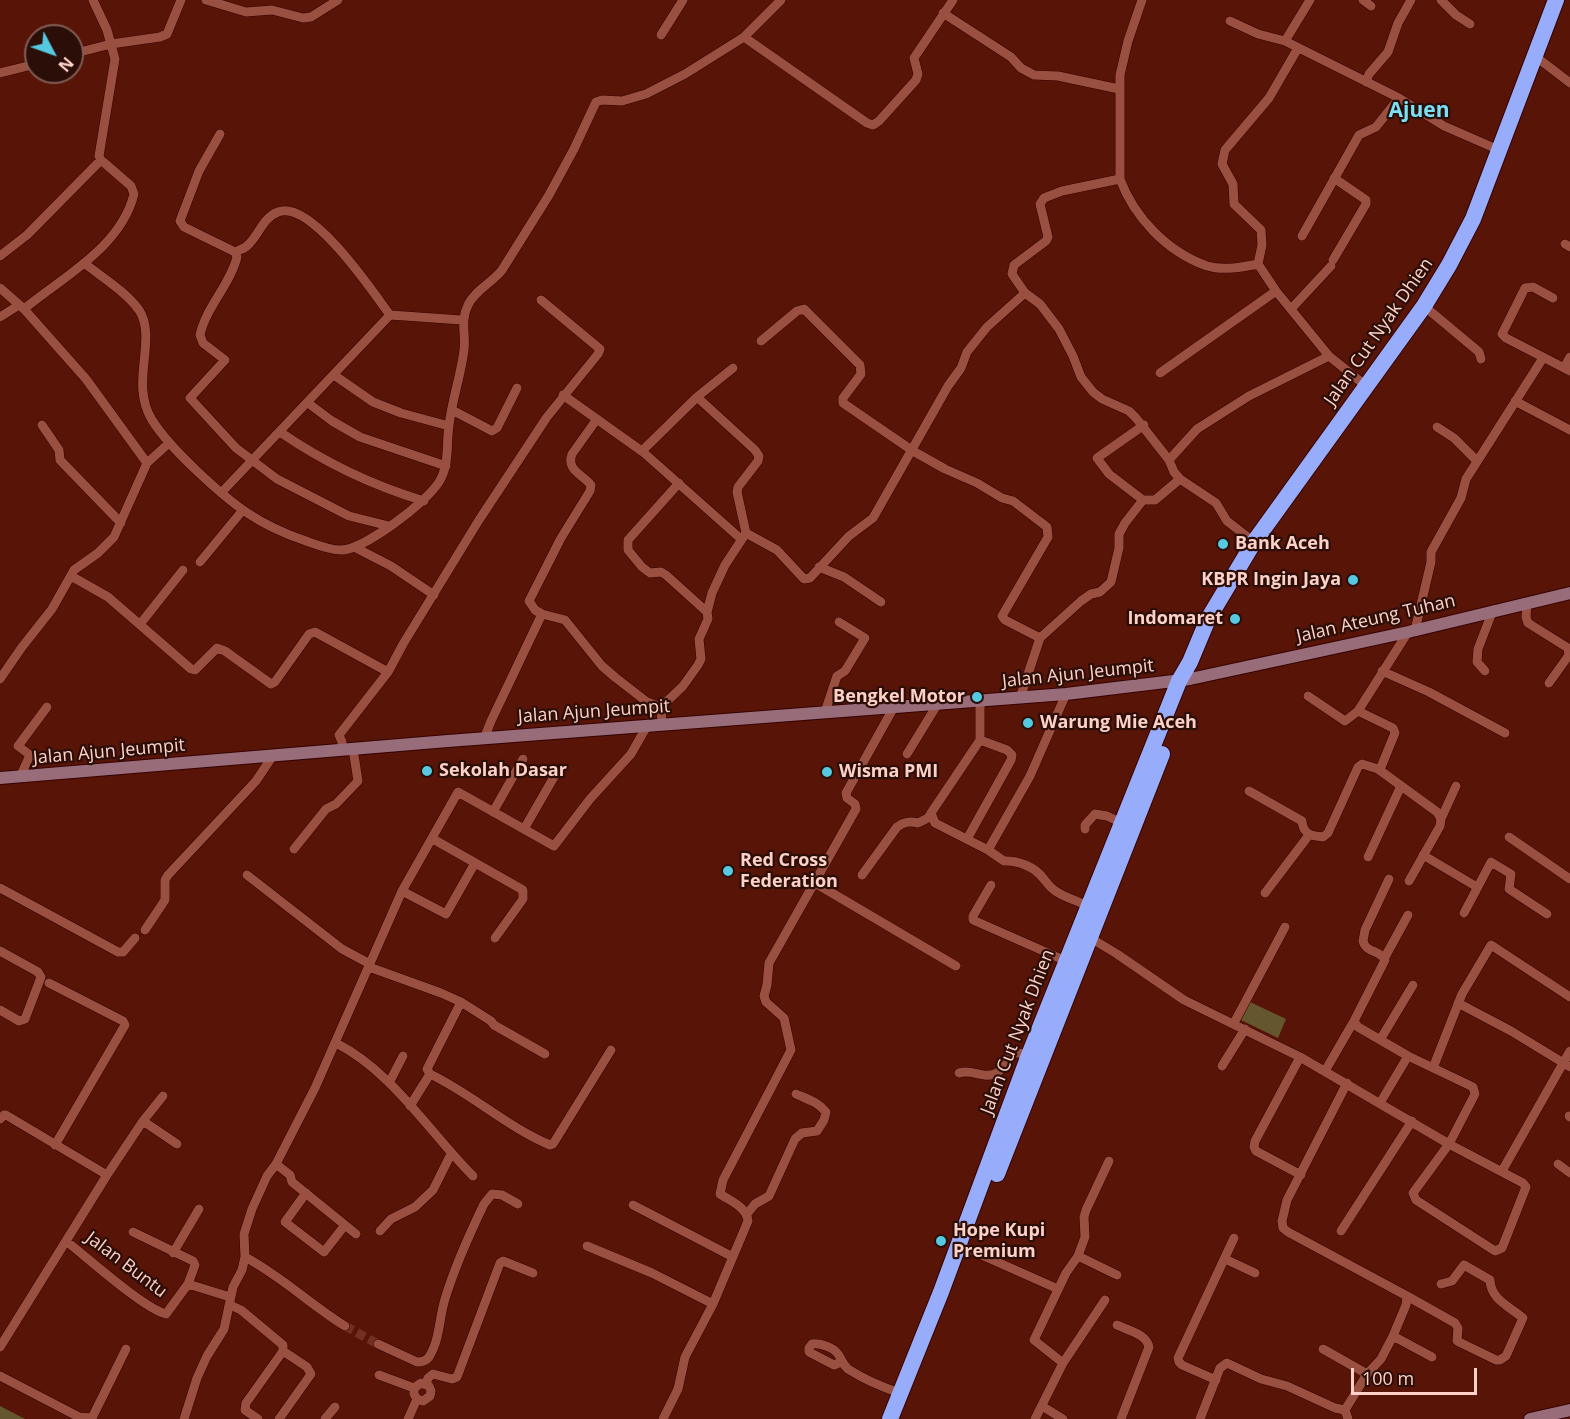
<!DOCTYPE html>
<style>
body{margin:0}
#map{position:relative;width:1570px;height:1419px;overflow:hidden;background:#591408;font-family:"Open Sans",sans-serif}
canvas{display:block}
.north{position:absolute;left:24px;top:24px;width:60px;height:60px;box-sizing:border-box;background:#2b0e08;border:2px solid #7f5c55;border-radius:50%;rotate:131deg;font-size:16px;font-weight:700;line-height:24px;text-align:center;color:#fdd1c8}
.north::after{content:'';display:block;margin:auto;width:21px;height:27px;background:#56c9e0;clip-path:polygon(50% 0,100% 100%,50% 72%,0 100%)}
.scale{position:absolute;left:1351px;top:1368px;width:126px;height:27px;box-sizing:border-box;border:3px solid #fdd1c8;border-top:0;padding-left:8px;font-size:18px;line-height:21px;white-space:nowrap;color:#fdd1c8;-webkit-text-stroke:4px #2b0e08;paint-order:stroke}
</style>
<div id="map">
<canvas width="1570" height="1419"></canvas>
<div class="north">N</div>
<div class="scale">100 m</div>
</div>
<script>
const ctx = document.querySelector('canvas').getContext('2d');
ctx.lineJoin = 'round';
function fill(path, color) { ctx.fillStyle = color; ctx.fill(path, 'evenodd'); }
function trace(path, color, width, dash) { ctx.strokeStyle = color; ctx.lineWidth = width; ctx.lineCap = dash ? 'butt' : 'round'; ctx.setLineDash(dash || []); ctx.stroke(path); }
function drawText(font, color, halo, rows, align = 'center') {
  ctx.font = font + ' "Open Sans",sans-serif'; ctx.lineWidth = 4.5; ctx.setLineDash([]); ctx.textBaseline = 'middle'; ctx.strokeStyle = halo; ctx.fillStyle = color; for (const [text, x, y, turn = 0] of rows) {
    ctx.save(); ctx.translate(x, y); ctx.rotate((+turn || 0) * Math.PI / 180); ctx.textAlign = isNaN(turn) ? turn : align; if (halo) ctx.strokeText(text, 0, 0); ctx.fillText(text, 0, 0); ctx.restore();
  }
}
fill(new Path2D(`
 M1250,1002L1286,1019L1278,1038L1241,1020Z
 M0,1406L25,1419H0Z`), '#64572d');
trace(new Path2D(`
 M345,1326L378,1344`), '#723025', 9, [9, 4.5]);
const street = new Path2D(`
 M206,0L246,12L272,10L303,18L311,17L338,0
 M1363,0L1371,6
 M1441,0L1456,15L1470,24
 M943,13L1011,57L1021,68L1034,75L1058,76L1119,89
 M1230,21L1258,34L1285,41L1399,98L1444,126L1499,150
 M661,35L683,0
 M744,37L867,123L873,125L879,121L916,80L918,74L914,58L953,0
 M1285,41L1310,0
 M1298,48L1269,98L1225,150L1222,164L1233,184L1234,204L1261,230L1262,245L1258,264L1276,291L1329,356L1366,386
 M72,54L111,44L160,37L167,34L181,0
 M1535,56L1570,83
 M0,73L36,64
 M1366,82L1369,74L1388,52L1398,23L1411,0
 M220,134L199,171L180,221L184,227L235,252L237,257C230,285 206,307 200,335L203,343L225,360L190,398L236,448L277,479L349,516L389,526
 M1120,179V75L1128,41L1142,0
 M1302,236L1359,135L1376,127L1399,98
 M1565,244L1570,247
 M235,252C238,250 244,249 247,246C259,236 262,218 278,212C311,199 373,292 390,315
 M0,256L27,235L101,160
 M1333,260L1366,204V200L1334,178
 M84,263C102,277 126,292 139,310C158,339 129,383 152,420C164,439 180,455 197,471C233,505 258,525 306,541C317,545 329,550 341,550C364,550 427,502 439,482C450,464 446,445 449,425C452,400 461,375 464,350C466,334 460,321 468,305C475,290 492,283 502,270L549,195L574,149L596,102L602,100L622,101L646,94L685,74L744,37L781,0
 M0,288L24,309C64,276 121,247 134,194L131,186L101,160L99,156L115,59L107,30L93,0
 M1553,298L1533,287L1525,288L1502,334L1506,338L1570,371
 M1424,306L1479,352L1481,359
 M24,309L86,379L147,463
 M1291,309L1331,266
 M0,317L19,305
 M761,341L797,311L804,309L860,365L861,374L843,398V403L913,451L945,469L977,483L1002,498L1013,501L1047,527L1048,537L1002,616L1005,620L1040,638
 M1564,368L1570,357
 M1160,373L1276,291
 M334,375L373,402L401,413L449,426
 M563,395L643,452L741,539
 M697,397L755,450L759,456L758,461L738,487L737,492L746,533
 M1515,401L1570,430
 M308,403L332,421L360,437L446,466
 M452,410L492,431L497,428L517,388
 M42,425L59,450L60,460L121,523
 M1437,427L1454,438L1477,461
 M280,432C325,463 371,485 424,501
 M642,451L697,397L733,368
 M1169,460L1136,418L1129,411L1102,399L1093,392L1081,377L1073,356L1059,329L1040,304L1025,293L1012,274L1014,265L1046,241L1048,237L1040,204L1044,198L1062,191L1120,179C1134,217 1167,252 1207,266C1223,271 1243,267 1258,264
 M679,483L628,540V550L642,567L650,573L661,572L666,575L707,612
 M221,493L390,315L462,320
 M1143,500L1109,474L1097,458L1144,425
 M1254,542L1227,521L1216,503L1180,479L1174,472L1169,460L1197,429L1249,396L1329,356
 M356,548L391,566L434,595
 M200,562L242,511
 M819,567L844,577L881,602
 M71,576L108,597L191,669L195,670L217,648L225,651L271,684L275,682L309,634L315,632L388,672
 M1527,603L1526,617L1528,623L1568,648L1569,655L1549,683
 M542,614L565,620L602,666L616,678L647,702L661,707
 M141,623L183,570
 M1415,630L1431,562V552L1461,498L1466,479L1543,358
 M1382,671L1429,692L1505,733
 M1485,671L1477,662L1478,649L1493,610
 M0,679L22,647L52,609L74,570L98,553L114,537L147,463L169,443
 M1308,696L1345,721L1358,711L1408,632
 M1020,698L1040,638L1081,601L1091,594L1100,592L1111,582L1119,548V534L1125,523L1143,500H1155L1180,479
 M980,702V740L931,813L935,823L988,850L1004,861C1017,860 1035,867 1043,878C1048,884 1050,888 1057,892C1066,898 1078,901 1088,906
 M825,712L837,676L845,671L865,638L839,622
 M662,725L661,707L683,686L698,665L701,659L699,639L708,619L707,612L712,593L725,565L746,533L777,550L804,579L810,578L849,536L873,518L948,386L961,368L967,352L987,327L1025,293
 M484,739L491,721L542,614L535,610L529,601L561,538L590,491L591,485C582,474 566,470 572,454L597,419
 M342,750V742L339,735L388,672L403,644L479,520L547,417L598,354L600,349L541,300
 M907,754L937,705
 M1378,769L1437,812L1441,819L1440,826L1409,881
 M20,777L30,755L18,746L47,707
 M1249,791L1302,821C1303,834 1311,836 1323,837L1328,833L1358,767L1362,764L1378,769L1381,767L1395,733L1393,728L1358,711
 M493,812L523,759
 M1441,819L1456,786
 M524,829L558,770
 M1085,829V825L1095,814L1107,816L1122,823
 M1509,837L1570,879
 M433,839L523,890V899L495,938
 M967,839L1011,760L1012,755L1007,750L980,740
 M294,849L326,809L336,804L358,781L353,749
 M988,850L1030,776L1066,694
 M1423,855L1477,887
 M1368,857L1401,786
 M247,875L342,949L370,964
 M862,875L897,827C904,822 909,821 918,823L928,818L931,813
 M1389,879L1365,930L1363,941C1366,953 1380,950 1385,960L1354,1021L1358,1027L1408,1056
 M815,883L956,966
 M991,885L973,916V920L1066,961
 M0,888L118,952H123L135,938
 M402,891L446,914L475,863
 M1265,893L1309,835
 M1464,913L1491,862L1511,874L1509,889L1547,914
 M145,930L165,900V880L168,875L256,781L272,757
 M1089,937L1117,954L1184,1000L1300,1057L1449,1144L1523,1183L1526,1187L1502,1248L1495,1251L1416,1200L1413,1193L1449,1144L1475,1094L1473,1087L1408,1056L1380,1103
 M0,951L38,972L41,977L25,1019L19,1021L0,1010
 M1385,957L1408,915
 M369,967L441,993L461,1002L491,1021L494,1025L545,1054
 M49,983L123,1021L125,1025L55,1145
 M1458,1003L1511,1031L1570,1067
 M1234,1023L1285,927
 M1380,1040L1413,985
 M336,1043C393,1072 429,1132 473,1176
 M1300,1057L1255,1141L1254,1147L1256,1151L1301,1175
 M1222,1066L1245,1029
 M1433,1068L1462,994L1491,945L1570,997
 M1325,1071L1354,1021
 M959,1073C972,1068 986,1081 998,1072C1004,1067 1008,1058 1013,1052L1029,1055
 M430,1074C472,1094 507,1127 550,1145L553,1144L611,1050
 M389,1083L403,1056
 M1347,1083L1287,1200L1282,1221L1283,1228L1288,1232L1407,1296L1406,1305L1393,1336L1381,1359L1367,1374L1345,1410L1348,1419
 M410,1106L430,1074L427,1069L461,1002
 M1569,1116L1570,1117
 M0,1119L4,1115H6L107,1175
 M143,1121L177,1144
 M276,1164L290,1175L292,1182L356,1234
 M1558,1164L1570,1173
 M1502,1171L1570,1051
 M306,1193L285,1222L324,1252L345,1225
 M633,1205L733,1257
 M747,1214L755,1204L769,1196L795,1139L802,1133L817,1131L824,1120L826,1112C818,1102 807,1099 796,1094
 M380,1231L391,1219L415,1207L433,1190L451,1154
 M1341,1231L1412,1121
 M66,1241C88,1258 143,1308 166,1314L188,1284L195,1265L193,1261L133,1232
 M587,1246L652,1273L713,1304
 M968,1249L1058,1289
 M173,1253L199,1209
 M1078,1256L1117,1275
 M245,1257C281,1276 311,1305 345,1326
 M1225,1259L1255,1273
 M188,1284L230,1297
 M1407,1296L1455,1323L1458,1328L1457,1341L1496,1360H1500L1506,1356L1523,1318C1509,1306 1491,1300 1490,1280L1464,1265L1452,1281L1441,1284
 M230,1305L241,1310L283,1345V1351L246,1403L245,1410L258,1419
 M1117,1325C1127,1330 1147,1334 1149,1347L1121,1419
 M1393,1336L1432,1357
 M378,1344L417,1362C422,1362 426,1361 429,1357C440,1340 439,1318 445,1299C455,1266 469,1235 484,1204L492,1194L502,1195L518,1204
 M0,1347L107,1175L143,1121L163,1096
 M1323,1349L1367,1374
 M841,1362L834,1365L809,1352V1348L812,1344C820,1343 833,1347 838,1354C842,1359 842,1364 848,1369C865,1380 882,1387 900,1393
 M1063,1363L1034,1340L1066,1273L1078,1256L1085,1237L1084,1217L1086,1210L1109,1161
 M379,1375L414,1388
 M0,1376L79,1417L92,1418L126,1349
 M1216,1380L1182,1365L1179,1362L1178,1358L1234,1238
 M426,1384L428,1378L433,1374L452,1379L457,1377L500,1263L503,1261L533,1273
 M1042,1406L1063,1419
 M184,1419L197,1378L207,1356L224,1329L233,1287L242,1270L245,1257L244,1234L252,1209L267,1176L276,1164L315,1088L402,891L458,792L554,846L590,799L631,754L647,726
 M279,1419L311,1374L307,1367L283,1351
 M325,1419L335,1407
 M408,1419L417,1399L414,1394V1388L421,1383L429,1386L431,1391L430,1396L423,1401L417,1399
 M663,1419L678,1389L685,1357L713,1304L748,1221C747,1207 730,1201 720,1194L723,1180L791,1050L784,1018L766,1002L764,996L767,985L769,963L856,809L855,804L847,798L846,793L894,707
 M1035,1419L1063,1363L1105,1300
 M1200,1419L1220,1368L1227,1363L1261,1379L1287,1386L1335,1408L1345,1410`);
const secondary = new Path2D(`
 M0,778L448,741L1066,694L1190,679L1408,632L1570,593
 M1530,1419L1570,1410`);
const highway = new Path2D(`
 M997,1174L1162,754
 M890,1419L941,1292L1029,1055L1179,681L1190,662L1208,619L1254,542L1424,306L1449,265L1473,219L1556,0`);
trace(street, '#350200', 10);
trace(secondary, '#350200', 14);
trace(highway, '#350200', 18);
trace(street, '#9a5041', 9);
trace(secondary, '#996c79', 12);
trace(highway, '#98acfc', 16);
for (const [x, y, r, color] of [
 [1223,544,6,"#56c9e0"],
 [1353,580,6,"#56c9e0"],
 [1235,619,6,"#56c9e0"],
 [977,697,6,"#56c9e0"],
 [1028,723,6,"#56c9e0"],
 [427,771,6,"#56c9e0"],
 [827,772,6,"#56c9e0"],
 [728,871,6,"#56c9e0"],
 [941,1241,6,"#56c9e0"]
]) { const dot = new Path2D(); dot.arc(x, y, r, 0, 2 * Math.PI); ctx.fillStyle = color; ctx.fill(dot); trace(dot, '#2b0e08', 2); }
drawText('18px', '#fdd1c8', '#2b0e08', [
 ["Jalan Cut Nyak Dhien",1379,332,-55],
 ["Jalan Ateung Tuhan",1376,619,-13],
 ["Jalan Ajun Jeumpit",1078,674,-6],
 ["Jalan Ajun Jeumpit",594,712,-4],
 ["Jalan Ajun Jeumpit",109,752,-5],
 ["Jalan Cut Nyak Dhien",1018,1032,-69],
 ["Jalan Buntu",126,1265,37]
]);
drawText('bold 18px', '#fdd1c8', '#2b0e08', [
 ["Bank Aceh",1235,544],
 ["KBPR Ingin Jaya",1341,580,"right"],
 ["Indomaret",1223,619,"right"],
 ["Bengkel Motor",965,697,"right"],
 ["Warung Mie Aceh",1040,723],
 ["Sekolah Dasar",439,771],
 ["Wisma PMI",839,772],
 ["Red Cross",740,861],
 ["Federation",740,882],
 ["Hope Kupi",953,1231],
 ["Premium",953,1252]
], 'left');
drawText('bold 21px', '#7ae1f6', '#2b0e08', [
 ["Ajuen",1419,111]
]);
</script>
